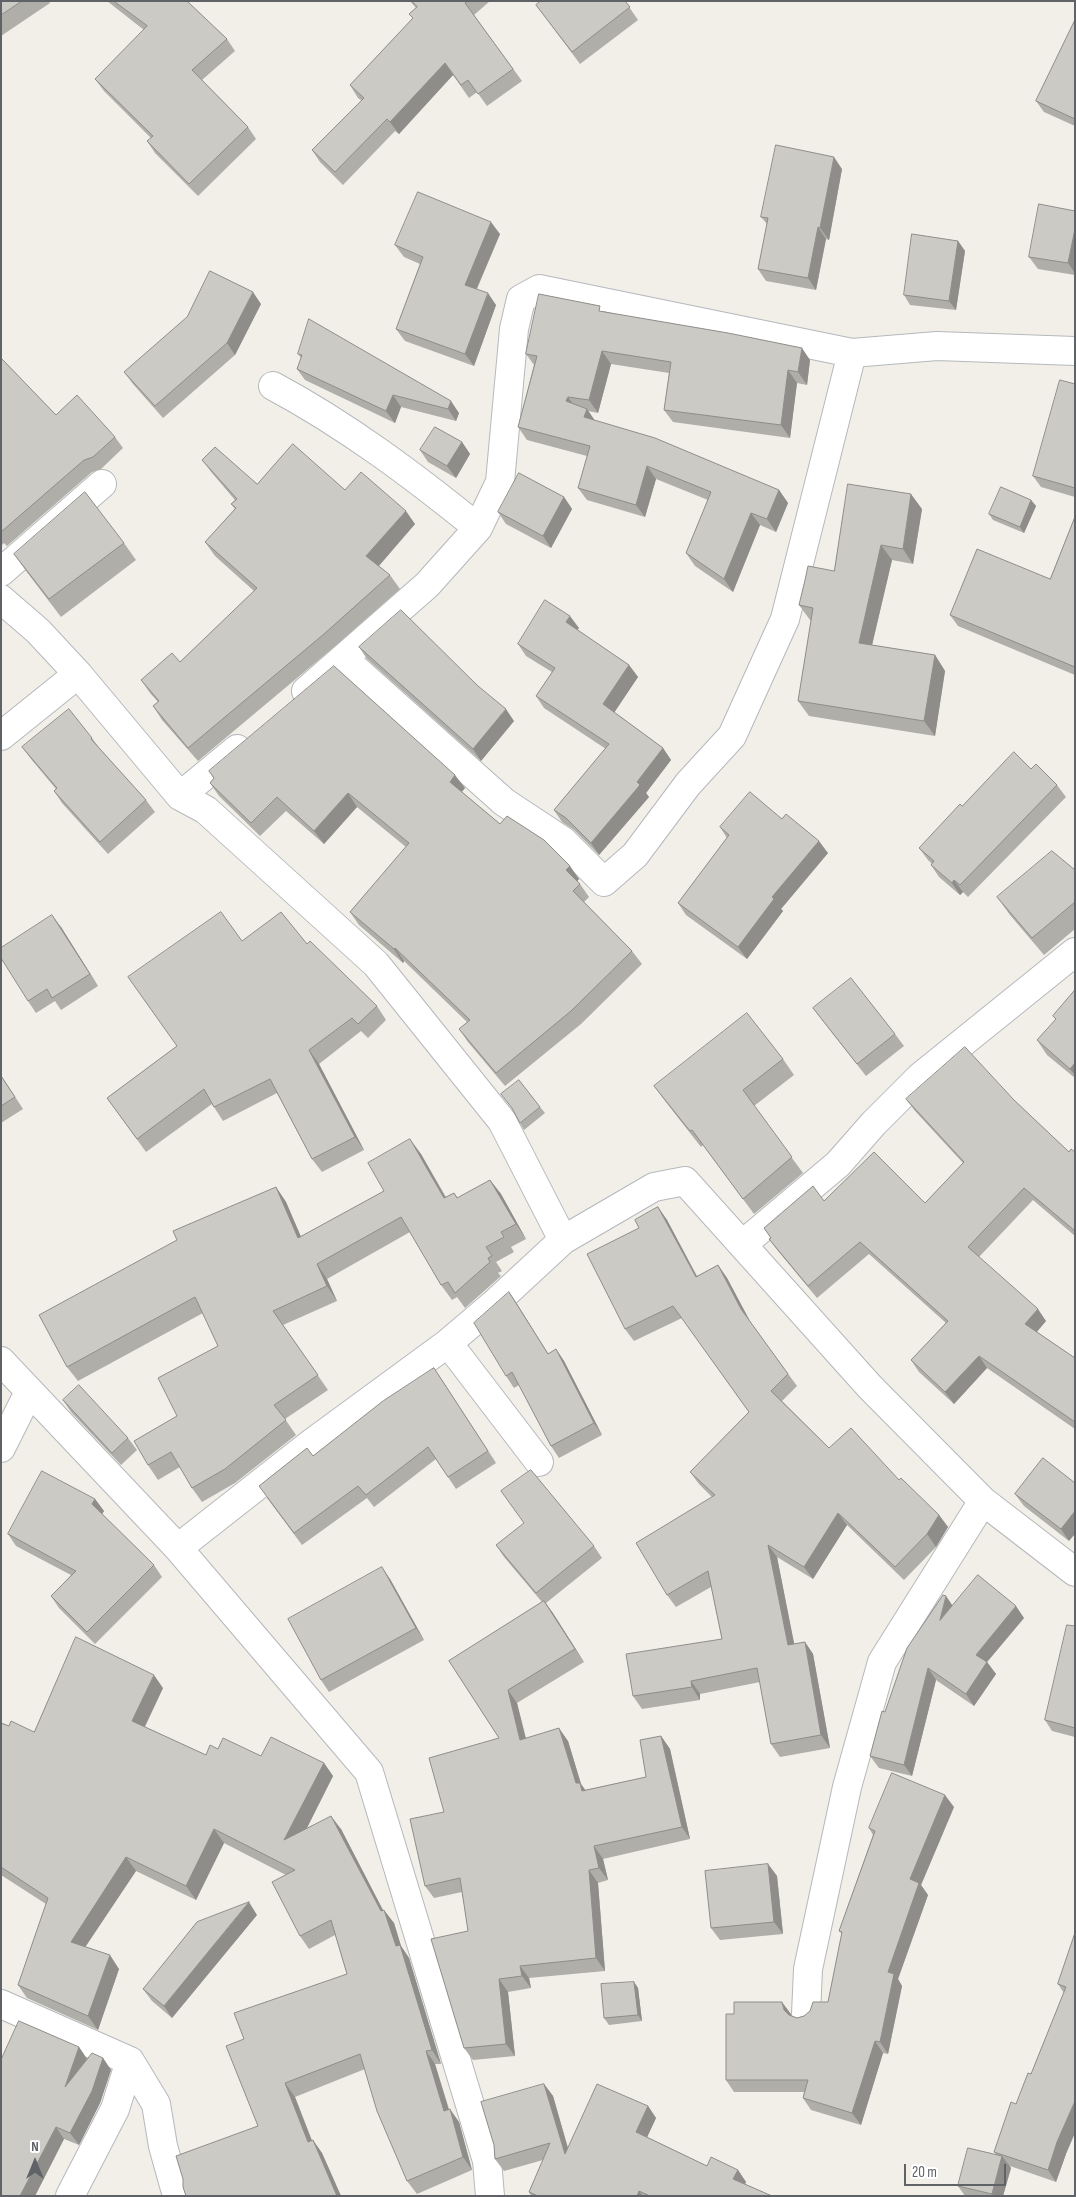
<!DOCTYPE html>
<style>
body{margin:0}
#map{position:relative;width:1076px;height:2197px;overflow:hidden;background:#f1efe8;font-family:"Sofia Sans Condensed",sans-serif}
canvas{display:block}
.frame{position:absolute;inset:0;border:2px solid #5f6368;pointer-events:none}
.north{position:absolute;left:10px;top:2137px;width:50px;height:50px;-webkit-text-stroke:4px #fff;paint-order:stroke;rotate:0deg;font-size:14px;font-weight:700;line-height:20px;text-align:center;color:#5f6368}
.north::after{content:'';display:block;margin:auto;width:18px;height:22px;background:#5f6368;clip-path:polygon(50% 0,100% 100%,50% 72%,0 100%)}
.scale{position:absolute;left:904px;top:2164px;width:102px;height:22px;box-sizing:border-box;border:2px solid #5f6368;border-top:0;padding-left:6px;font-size:15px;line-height:18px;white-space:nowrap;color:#5f6368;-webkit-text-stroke:4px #fff;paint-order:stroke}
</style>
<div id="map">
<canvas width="1076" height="2197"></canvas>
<div class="frame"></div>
<div class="north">N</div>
<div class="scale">20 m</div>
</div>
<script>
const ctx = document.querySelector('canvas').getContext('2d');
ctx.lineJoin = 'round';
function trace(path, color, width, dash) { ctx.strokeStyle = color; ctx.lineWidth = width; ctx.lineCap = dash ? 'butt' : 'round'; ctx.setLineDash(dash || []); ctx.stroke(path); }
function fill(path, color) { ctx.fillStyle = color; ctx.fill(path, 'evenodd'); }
const street = new Path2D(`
 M273,386C346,425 414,476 478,528
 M1,572L102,484
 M1,599L38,631L78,674L180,796L206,810L376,964L502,1121L563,1240
 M344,659L504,802L563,841L604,882L635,855L688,784L732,736L785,619L852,353
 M306,691L427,585L478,528L500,482L514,329L521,299L539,289L852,353L937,346L1075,351
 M1,736L78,674
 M180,796L237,749
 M743,1244L838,1164L874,1123L920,1077L1075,952
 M448,1343L539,1462
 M1,1361L178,1548L369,1772L487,2161L490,2196
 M1,1448L29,1392
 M178,1548L313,1442L448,1343L494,1304L563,1240L654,1187L685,1181L870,1387L983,1501L1075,1572
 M1,2004L130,2061L156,2104L163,2146L177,2196
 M806,2014L808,1969L847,1787L882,1662L983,1501
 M70,2196L115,2109L130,2061`);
trace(street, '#b5b8bc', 30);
trace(street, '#fff', 28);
fill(new Path2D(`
 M1,1H49L50,3L1,36Z
 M107,1H187L227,39L235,51L202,80L248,127L256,139L198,196L155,153L147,141L151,138L104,91L95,79L144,30Z
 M410,1H490L474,15L522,81L487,106L477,92L469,98L453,75L399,134L395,131L343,185L320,162L312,150L362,101L358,98L350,85L413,18L409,14L416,8Z
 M625,1L638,20L580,64L536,5Z
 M1075,20V126L1044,112L1036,101Z
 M842,169L829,240L826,239L816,290L766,281L758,269L767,224L761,217Z
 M1075,211V275L1038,269L1029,257Z
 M500,234L477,289L496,305L474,366L405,341L396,329L420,264L404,257L395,245Z
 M958,241L965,251L956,310L910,305L904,295Z
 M261,304L235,355L163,418L133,384L124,372Z
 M603,311L810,360L807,385L797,383L790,438L673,422L664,410L669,373L611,364L598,413L588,411L594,420L779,490L788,503L776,532L760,525L733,592L695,566L686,553L708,500L656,479L645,517L587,500L578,488L587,456L527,440L518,427L534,365L526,354Z
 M298,354L459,413L456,421L401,407L395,423L305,380L297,369L301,358Z
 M1,358L56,415L115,437L123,448L101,469L92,472L7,546L4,543L1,546Z
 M1075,384V497L1041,487L1033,476Z
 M462,442L470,454L456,478L428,462L420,450Z
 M202,460L257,484L345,490L415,524L379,566L390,575L400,589L334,647L198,761L162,720L153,706L158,702L150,693L141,680L180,662L254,591L215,556L205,542L235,509L231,504L235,500L212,473Z
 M564,497L572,509L551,548L506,524L498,512Z
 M1031,500L1036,506L1024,533L993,520L989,514Z
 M922,509L913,564L892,560L872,645L935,655L945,671L935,736L809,716L798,701L811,621L810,620L799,605L834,571Z
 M1075,517V675L958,626L950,615L1050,579Z
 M124,543L136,560L61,617L26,571L14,554Z
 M579,628L577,630L629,665L638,677L614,712L663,748L671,760L646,793L649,797L599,855L574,830L562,822L554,810L606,749L544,708L536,696L552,672L526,656L518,644Z
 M359,647L514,721L481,761L367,659Z
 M92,738L100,749L146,800L155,812L108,854L62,803L54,791L56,789L31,759L22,747Z
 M1031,769L1057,785L1066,797L968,897L963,892L960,895L939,877L931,865L932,864L928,860L919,848L962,806Z
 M209,771L465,788L462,792L500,824L579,879L577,881L580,884L589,897L584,902L632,951L642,964L581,1024L505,1086L468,1042L459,1029L467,1022L404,961L403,963L359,925L350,912L406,847L357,807L324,844L286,811L260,836L219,796L210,783L214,779Z
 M782,819L828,853L781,909L783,911L747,959L686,915L678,903L727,838L720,827Z
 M1075,870V929L1044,955L1010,915L997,897Z
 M61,927L98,986L61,1010L55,1001L36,1013L28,1001Z
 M242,941L307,944L377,1006L386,1020L368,1038L361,1031L319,1064L364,1150L322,1172L312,1159L277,1093L223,1121L212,1104L146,1152L107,1098L177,1046Z
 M1075,990V1078L1047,1055L1037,1040L1056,1020L1053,1016Z
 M813,1008L895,1034L904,1046L866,1076L822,1020Z
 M783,1059L794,1075L754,1106L803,1173L754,1214L703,1145L701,1147L665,1101L654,1086Z
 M1,1075L23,1109L1,1123Z
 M906,1099L1014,1100L1069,1152H1075V1236L1033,1200L979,1257L1046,1321L1037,1332L1075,1358V1429L987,1368L954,1404L919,1372L911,1360L946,1323L869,1254L817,1298L778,1251L769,1239L824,1201L925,1203L963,1163L915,1111Z
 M540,1107L545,1113L524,1130L520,1123Z
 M421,1154L446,1197L454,1193L458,1198L490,1180L501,1194L526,1239L511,1247L514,1252L496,1262L502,1271L498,1273L501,1276L465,1308L457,1297L452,1300L441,1285L410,1232L327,1279L337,1301L283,1325L328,1390L285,1419L296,1435L235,1483L202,1502L192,1488L180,1467L158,1480L148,1465L218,1346L203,1313L78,1381L67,1367L276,1187L286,1202L301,1237L384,1191Z
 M658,1207L667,1220L697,1276L718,1265L727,1278L749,1320L797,1386L782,1401L829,1448L899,1480L939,1515L948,1527L936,1547L904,1580L847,1525L813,1579L777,1557L794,1644L805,1642L813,1654L830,1748L780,1757L771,1744L760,1682L700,1694V1700L642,1709L633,1696L722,1639L711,1587L676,1607L667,1595L712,1497L699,1484L690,1472L749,1412L682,1318L634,1341L625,1329L639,1228Z
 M509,1292L517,1304L548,1354L556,1349L564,1361L602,1435L559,1458L551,1446L519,1385L514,1388L506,1376Z
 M434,1368L496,1463L456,1489L436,1459L374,1507L367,1498L302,1545L267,1498L313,1456Z
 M63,1400L128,1438L137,1450L121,1465L71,1412Z
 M1043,1458L1069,1541L1024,1506L1015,1494Z
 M95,1499L104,1511L102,1514L154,1565L162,1577L95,1644L59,1608L51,1596L71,1575L16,1546L8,1534Z
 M496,1545L594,1546L602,1558L546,1603L584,1662L517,1703L526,1738L568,1741L581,1784L585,1790L646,1777L661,1736L670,1749L690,1839L603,1859L608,1880L598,1883L605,1971L529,1978L531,1988L508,1992L515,2056L473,2060L464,2048L468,1931L462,1892L434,1898L425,1886L444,1812L499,1738L449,1661L542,1602L504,1557Z
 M390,1579L424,1640L329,1692L321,1680Z
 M946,1596L952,1605L1024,1618L987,1662L996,1674L974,1706L936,1680L912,1776L879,1768L870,1756L885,1712Z
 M1075,1626V1737L1052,1731L1045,1720Z
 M163,1688L145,1727L206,1755L218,1749L261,1756L324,1763L333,1776L306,1829H341L383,1910L394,1923L401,1946L409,1958L441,2064H435L449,2109L459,2122L472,2170L417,2194L407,2181L365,2069L295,2097L312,2140L322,2153L341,2196H186L258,2126L244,2039L347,1974L335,1935L309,1949L300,1936L286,1875L224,1843L196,1900L136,1871L85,1947L119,1969L98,2030L27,1998L18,1985L46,1904L1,1875V1723L9,1726L34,1732Z
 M954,1807L921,1885L928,1895L898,1979L902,1986L888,2054L883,2053L861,2125L811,2110L803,2098L804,2092H734L726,2080L734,2014H791V2015L797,2018L804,2016L828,2002L842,1934L839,1931L873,1835L869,1828Z
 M768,1864L777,1876L783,1934L720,1940L711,1928Z
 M257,1915L172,2018L152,2001L143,1989Z
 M1075,1933L1066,2154L1056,2182L1010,2166L1011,2168L1003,2196H965L958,2186L996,2154L994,2152L1016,2104L1031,2074L1064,1993L1058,1984Z
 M634,1982L638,1988L642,2021L609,2025L604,2018Z
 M79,2047L87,2059L103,2058L111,2070L100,2103L79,2145L64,2139L35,2196H1Z
 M544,2084L553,2096L568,2148L648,2106L656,2118L647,2137L707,2166L738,2170L746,2182L745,2184L772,2196H531L529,2192L543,2160L504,2171L495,2159L494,2145Z`), '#afaea9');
fill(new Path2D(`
 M445,63L453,75L399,134L390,122Z
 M834,157L842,169L829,240L820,228Z
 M491,222L500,234L473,297L465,285Z
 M818,227L826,239L816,290L808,278Z
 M1075,229V273L1068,263Z
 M958,241L965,251L956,310L949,301Z
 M253,292L261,304L235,355L227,343Z
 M488,293L496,305L474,366L465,354Z
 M802,348L810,360L807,385L798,372Z
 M602,351L611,364L598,413L589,400Z
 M788,370L797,383L790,438L781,425Z
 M393,395L401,407L395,423L386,411Z
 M568,397L577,410L566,401Z
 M451,401L459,413L456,421L448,409Z
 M587,409L596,422L584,417Z
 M462,442L470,454L456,478L447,466Z
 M647,466L656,479L645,517L636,505Z
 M779,490L788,503L776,532L767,519Z
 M911,494L922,509L913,564L903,549Z
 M564,497L572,509L551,548L543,536Z
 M1031,500L1036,506L1024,533L1020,527Z
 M406,511L415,524L376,569L366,556Z
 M751,513L760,525L733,592L724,579Z
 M881,545L892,560L869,658L859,643Z
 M570,616L579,628L574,634L566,622Z
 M935,655L945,671L935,736L924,721Z
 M629,665L638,677L612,716L603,704Z
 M506,709L514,721L481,761L473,749Z
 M663,748L671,760L646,793L649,797L599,855L591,843Z
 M455,775L465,788L459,795L450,782Z
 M348,793L357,807L324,844L314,831Z
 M819,841L828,853L781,909L783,911L747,959L738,947L772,897Z
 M570,866L579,879L575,884L566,870Z
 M954,880L963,892L960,895L952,883Z
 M52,915L61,927L98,986L90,974Z
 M395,948L404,961L403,963L394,949Z
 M309,1050L319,1064L364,1150L355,1137Z
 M1075,1063V1075L1070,1069Z
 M410,1139L421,1154L454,1213L444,1198Z
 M490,1180L501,1194L526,1239L516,1224Z
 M276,1187L286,1202L308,1253L298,1238Z
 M658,1207L667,1220L704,1290L696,1277Z
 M317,1264L327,1279L337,1301L327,1286Z
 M718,1265L727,1278L750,1321L741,1309Z
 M509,1292L517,1304L556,1366L548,1354Z
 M1038,1309L1046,1321L1033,1336L1025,1324Z
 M556,1349L564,1361L602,1435L594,1423Z
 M979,1356L987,1368L954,1404L945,1392Z
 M434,1368L442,1380L496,1463L488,1451Z
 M95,1499L104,1511L101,1516L92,1504Z
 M1075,1511V1534L1069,1541L1061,1529Z
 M838,1513L847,1525L813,1579L804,1567Z
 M939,1515L948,1527L936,1547L927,1534Z
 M768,1545L777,1557L797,1658L788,1645Z
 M382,1567L390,1579L424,1640L416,1628Z
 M946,1596L954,1608L940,1620Z
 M544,1601L553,1613L584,1662L575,1649Z
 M1016,1606L1024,1618L987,1662L996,1674L974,1706L966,1694L976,1655Z
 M805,1642L813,1654L830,1748L821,1735Z
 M928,1668L936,1680L912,1776L904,1765Z
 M154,1675L163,1688L141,1734L132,1721Z
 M691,1681L700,1694V1700L692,1687Z
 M508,1690L517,1703L529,1752L520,1740Z
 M559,1728L568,1741L581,1784L589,1795L591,1803L576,1783Z
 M661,1736L670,1749L690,1839L682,1827Z
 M324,1763L333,1776L294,1854L284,1840Z
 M945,1795L954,1807L921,1885L928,1895L898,1979L902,1986L888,2054L880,2042L888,1972L910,1879Z
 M331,1816L341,1829L387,1918L384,1910L394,1923L401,1946L409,1958L441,2064L432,2050L396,1946L381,1911Z
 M214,1829L224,1843L196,1900L186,1886Z
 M594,1846L603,1859L608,1880L599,1868Z
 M126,1857L136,1871L80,1955L71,1942Z
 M768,1864L777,1876L783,1934L774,1922Z
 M589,1870L598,1883L605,1971L596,1958Z
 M249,1902L257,1915L172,2018L164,2006Z
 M110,1955L119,1969L98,2030L88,2016Z
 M520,1966L529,1978L531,1988L522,1976Z
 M499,1979L508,1992L515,2056L506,2044Z
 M634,1982L638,1988L642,2021L638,2015Z
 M782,2002L791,2014L792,2022L784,2010Z
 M875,2041L883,2053L861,2125L852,2113Z
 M79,2047L87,2059L65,2087Z
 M426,2051L435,2064L453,2124L444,2111Z
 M103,2058L111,2070L100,2103L79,2145L70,2133Z
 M285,2083L295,2097L317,2155L308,2142Z
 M544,2084L553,2096L573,2166L565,2154Z
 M1075,2101V2133L1066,2154L1056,2182L1048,2170L1057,2142Z
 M648,2106L656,2118L644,2144L636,2132Z
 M450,2109L459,2122L472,2170L463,2157Z
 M56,2127L64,2139L35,2196H20Z
 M313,2140L322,2153L341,2196H337Z
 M1002,2156L1011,2168L1003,2196H993L992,2194Z
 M738,2170L746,2182L742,2191L733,2179Z
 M639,2191L643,2196H637Z`), '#8f8d8a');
const building = new Path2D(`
 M1,1H22L1,15Z
 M114,1H187L227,39L192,70L248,127L189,184L147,141L153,136L95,79L147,26Z
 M412,1H468L465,3L513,69L478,94L468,80L461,85L445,63L390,122L387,119L335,172L312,150L364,98L350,85L413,18L409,14L417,7Z
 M541,1H625L630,7L572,52L536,5Z
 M1075,20V119L1036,101Z
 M776,145L834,157L820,228L818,227L808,278L758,269L768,218L761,217Z
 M418,192L491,222L465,285L488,293L465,354L396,329L423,257L395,245Z
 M1039,204L1075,211V229L1068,263L1029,257Z
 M912,234L958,241L949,301L904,295Z
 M210,271L253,292L227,343L155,406L124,372L187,317Z
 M539,294L600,306L599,311L728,333L802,348L798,372L788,370L781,425L664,410L671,362L602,351L589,400L568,397L566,401L587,409L584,417L655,438L779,490L767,519L751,513L724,579L686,553L711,492L647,466L636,505L578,488L590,446L518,427L537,356L526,354Z
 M309,319L451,401L448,409L393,395L386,411L297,369L302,355L298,354Z
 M1,358L56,415L77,395L115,437L93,457L84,460L1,532Z
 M1060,380L1075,384V488L1033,476Z
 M435,427L462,442L447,466L420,450Z
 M293,444L345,490L361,472L406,511L366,556L390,575L324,634L188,748L153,706L159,701L141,680L172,653L180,662L257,588L205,542L236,508L231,504L237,499L202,460L215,447L257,484Z
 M519,473L564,497L543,536L498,512Z
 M848,484L911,494L903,549L881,545L859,643L935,655L924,721L798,701L813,608L799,605L805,580L808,566L834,571Z
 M1001,487L1031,500L1020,527L989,514Z
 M85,492L124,543L49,599L14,554Z
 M1075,517V667L950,615L977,549L1050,579Z
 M545,600L570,616L566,622L629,665L603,704L663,748L637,782L640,785L591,843L566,818L554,810L609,744L536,696L555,668L518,644Z
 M401,610L478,686L506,709L473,749L359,647Z
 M334,666L455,775L450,782L500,824L507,816L544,840L570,866L566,870L580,884L573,891L632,951L571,1011L496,1073L459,1029L470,1020L395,948L394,949L350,912L409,843L348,793L314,831L277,797L251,823L210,783L214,778L209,771Z
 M69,709L92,738L91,739L146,800L100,842L54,791L57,788L22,747Z
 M1014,752L1031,769L1036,764L1057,785L960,885L954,880L952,883L931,865L934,861L919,848L960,804L962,806Z
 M750,792L782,819L786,814L819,841L772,897L774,899L738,947L678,903L729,835L720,827Z
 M1052,851L1075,870V902L1032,938L997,897Z
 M221,912L242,941L281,912L307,944L310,941L377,1006L358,1024L352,1018L309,1050L355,1137L312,1159L270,1079L214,1107L204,1089L137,1139L107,1098L177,1046L128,977Z
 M52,915L90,974L52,998L47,989L28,1001L1,958V948Z
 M851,978L895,1034L857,1064L813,1008Z
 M1075,990V1063L1070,1069L1037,1040L1056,1019L1053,1016Z
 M747,1013L783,1059L743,1090L792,1157L743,1199L692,1130L690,1131L654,1086Z
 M965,1047L1014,1100L1069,1152L1071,1149L1075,1152V1231L1024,1188L968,1247L1038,1309L1025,1324L1075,1358V1422L979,1356L945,1392L911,1360L948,1321L860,1242L808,1286L769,1239L771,1238L764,1228L813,1186L824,1201L874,1152L925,1203L964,1162L906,1099Z
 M1,1076L15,1097L1,1106Z
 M519,1080L540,1107L520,1123L512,1108L501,1094Z
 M410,1139L444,1198L454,1193L457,1198L490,1180L516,1224L501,1232L504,1237L486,1247L492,1256L488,1258L490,1262L455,1293L448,1282L441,1285L401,1217L317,1264L327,1286L273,1311L318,1375L274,1405L286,1420L225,1469L192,1488L171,1452L148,1465L134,1441L177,1416L158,1378L218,1346L195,1297L67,1367L39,1315L177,1240L173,1231L276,1187L298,1238L384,1191L368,1163Z
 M658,1207L696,1277L718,1265L741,1309L788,1374L771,1391L829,1448L851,1428L899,1480L901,1478L939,1515L927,1534L895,1567L838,1513L804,1567L768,1545L788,1645L805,1642L821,1735L771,1744L757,1668L691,1681L692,1687L633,1696L626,1654L722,1639L708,1571L667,1595L636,1543L715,1495L690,1472L749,1412L673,1306L625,1329L587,1254L639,1228L635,1220Z
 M509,1292L548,1354L556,1349L594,1423L551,1446L512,1372L506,1376L474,1323Z
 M434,1368L488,1451L448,1477L428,1447L366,1495L358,1486L294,1533L259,1486L307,1448L313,1456L383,1401Z
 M79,1385L128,1438L112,1453L63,1400Z
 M1043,1458L1075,1483V1511L1061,1529L1015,1494Z
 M531,1470L594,1546L536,1593L496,1545L524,1523L501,1491Z
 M42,1471L95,1499L92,1504L154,1565L87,1632L51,1596L76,1571L8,1534Z
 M382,1567L416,1628L321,1680L288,1619Z
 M978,1575L1016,1606L976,1655L987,1662L966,1694L928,1668L904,1765L870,1756L882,1711L885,1712L907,1648L943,1595L946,1596L940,1620Z
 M544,1601L575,1649L508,1690L520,1740L559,1728L576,1783H580L582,1791L646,1777L640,1740L661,1736L682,1827L594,1846L599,1868L589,1870L596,1958L520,1966L522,1976L499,1979L506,2044L464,2048L431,1939L468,1931L460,1878L425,1886L410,1819L444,1812L429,1758L499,1738L449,1661Z
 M1067,1625L1075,1626V1728L1045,1720Z
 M76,1637L154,1675L132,1721L206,1755L210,1745L218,1749L223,1738L261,1756L271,1737L324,1763L284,1840L331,1816L381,1911L384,1910L396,1946L400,1945L432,2050L426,2051L444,2111L450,2109L463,2157L407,2181L377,2111L360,2054L285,2083L308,2142L313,2140L337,2196H186L183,2187V2179L176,2156L258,2126L226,2046L244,2039L234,2013L347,1974L331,1920L300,1936L272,1882L295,1870L214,1829L186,1886L126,1857L71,1942L110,1955L88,2016L18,1985L48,1898L1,1867V1723L9,1726L11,1721L34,1732Z
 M892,1773L945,1795L910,1879L919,1883L888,1972L894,1974L880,2042L875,2041L852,2113L803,2098L808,2080H726V2014H734V2002H782L784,2010L789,2015L797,2018L804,2016L810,2011L813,2002H828L842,1932L839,1931L875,1831L869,1828Z
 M768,1864L774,1922L711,1928L705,1871Z
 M249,1902L164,2006L143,1989L197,1922Z
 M1075,1933V2101L1057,2142L1048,2170L994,2152L1011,2102L1016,2104L1028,2073L1031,2074L1066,1987L1058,1984Z
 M634,1982L638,2015L604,2018L601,1984Z
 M19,2021L79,2047L65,2087L92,2053L103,2058L92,2091L70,2133L56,2127L20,2196H1V2060Z
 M544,2084L565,2154L597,2084L648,2106L636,2132L707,2166L711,2157L738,2170L733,2179L772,2196H650L639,2191L637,2196H538L529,2192L550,2143L495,2159L494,2145L481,2102Z
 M968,2148L1002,2156L992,2194L958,2186Z`);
fill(building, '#cccac5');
trace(building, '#8f8d8a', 1);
</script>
